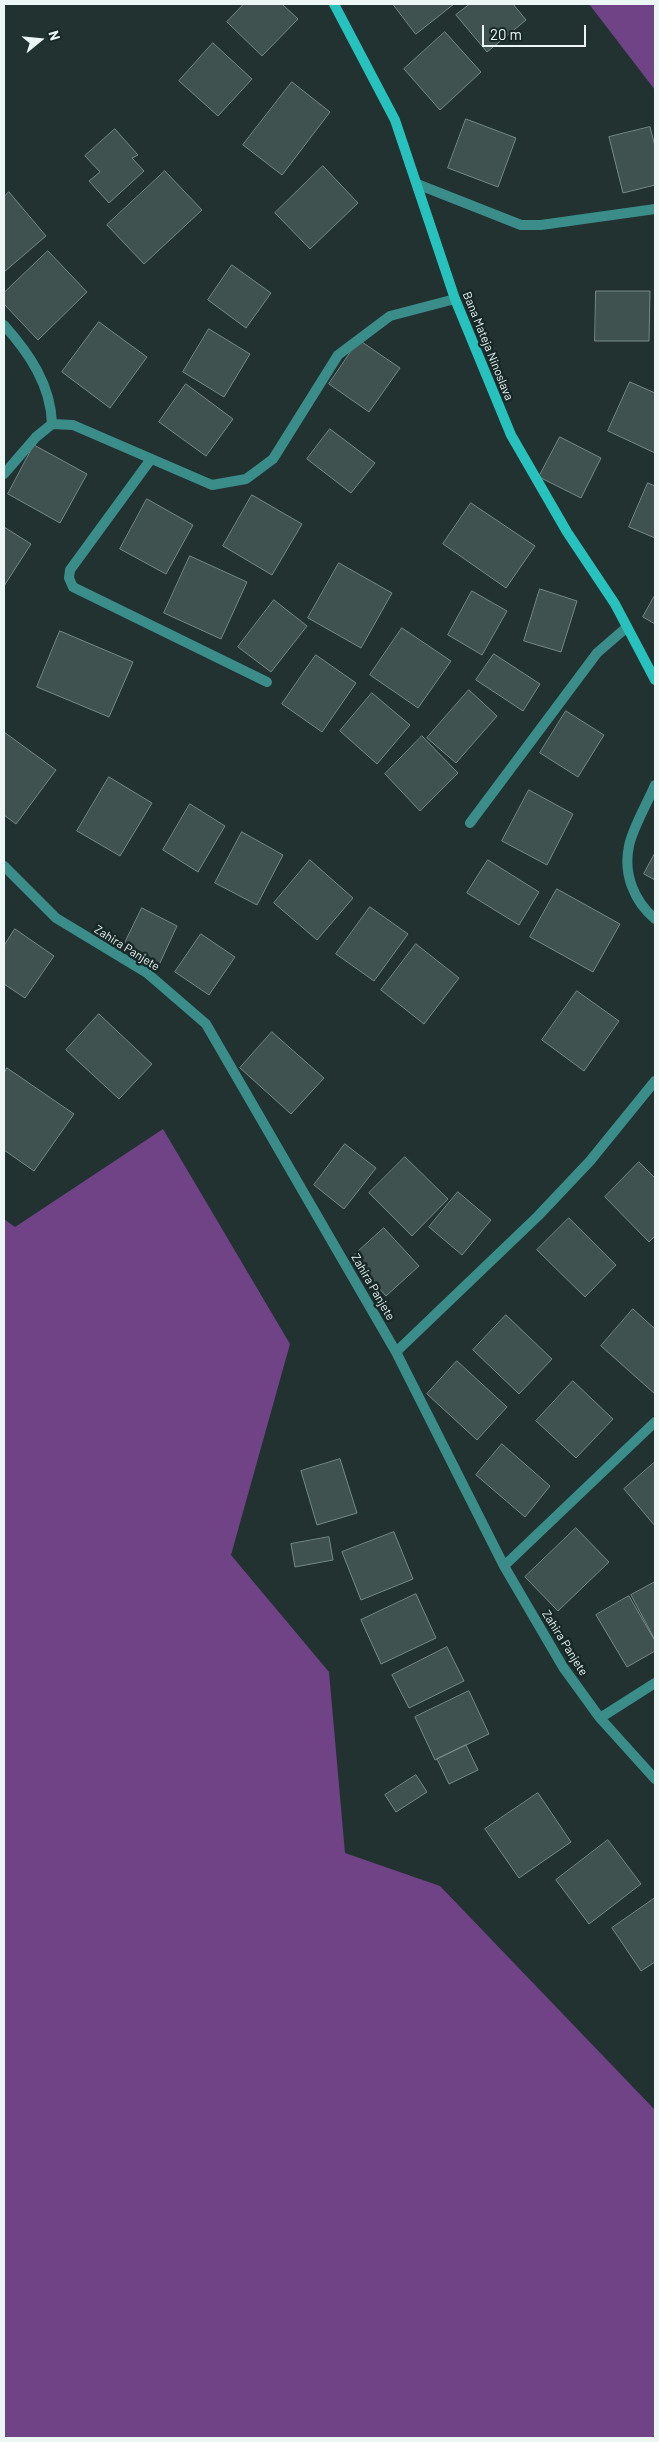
<!DOCTYPE html>
<style>
body{margin:0}
#map{position:relative;width:659px;height:2442px;overflow:hidden;background:#213231;font-family:Barlow,sans-serif}
canvas{display:block}
.frame{position:absolute;inset:0;border:5px solid #ebf6f5;pointer-events:none}
.north{position:absolute;left:15px;top:15px;width:50px;height:50px;-webkit-text-stroke:4px #172827;paint-order:stroke;rotate:73deg;font-size:14px;font-weight:700;line-height:20px;text-align:center;color:#ebf6f5}
.north::after{content:'';display:block;margin:auto;width:18px;height:22px;background:#ebf6f5;clip-path:polygon(50% 0,100% 100%,50% 72%,0 100%)}
.scale{position:absolute;left:482px;top:25px;width:104px;height:22px;box-sizing:border-box;border:2px solid #ebf6f5;border-top:0;padding-left:6px;font-size:15px;line-height:18px;white-space:nowrap;color:#ebf6f5;-webkit-text-stroke:4px #172827;paint-order:stroke}
</style>
<div id="map">
<canvas width="659" height="2442"></canvas>
<div class="frame"></div>
<div class="north">N</div>
<div class="scale">20 m</div>
</div>
<script>
const ctx = document.querySelector('canvas').getContext('2d');
ctx.lineJoin = 'round';
function fill(path, color) { ctx.fillStyle = color; ctx.fill(path, 'evenodd'); }
function trace(path, color, width, dash) { ctx.strokeStyle = color; ctx.lineWidth = width; ctx.lineCap = dash ? 'butt' : 'round'; ctx.setLineDash(dash || []); ctx.stroke(path); }
function drawText(font, color, halo, rows, align = 'center') {
  ctx.font = font + ' Barlow,sans-serif'; ctx.lineWidth = 5; ctx.setLineDash([]); ctx.textBaseline = 'middle'; ctx.strokeStyle = halo; ctx.fillStyle = color; for (const [text, x, y, turn = 0] of rows) {
    ctx.save(); ctx.translate(x, y); ctx.rotate((+turn || 0) * Math.PI / 180); ctx.textAlign = isNaN(turn) ? turn : align; if (halo) ctx.strokeText(text, 0, 0); ctx.fillText(text, 0, 0); ctx.restore();
  }
}
fill(new Path2D(`
 M589,4H655V90Z
 M163,1129L290,1344L231,1555L329,1672L345,1853L440,1886L655,2110V2438H4V1219L15,1227Z`), '#704286');
const building = new Path2D(`
 M244,4H282L298,19L262,56L227,22Z
 M393,4H454L416,34Z
 M470,4H513L526,20L487,52L456,15Z
 M445,32L481,72L440,110L404,69Z
 M213,43L252,79L218,116L179,81Z
 M292,82L330,112L282,175L243,145Z
 M466,119L516,138L498,187L448,168Z
 M650,127L655,146V185L623,193L609,137Z
 M115,129L138,155L132,158L144,171L109,203L89,181L100,172L85,156Z
 M323,166L358,203L310,249L275,213Z
 M165,171L202,210L144,264L107,225Z
 M9,192L46,236L4,272V197Z
 M48,251L87,292L38,340L4,304V293Z
 M232,265L271,293L246,328L208,300Z
 M596,291H650L649,341H595Z
 M99,322L147,357L110,408L62,372Z
 M209,329L250,354L224,397L183,372Z
 M359,340L400,368L369,412L329,384Z
 M630,382L655,393V453L608,431Z
 M186,384L233,419L206,456L159,422Z
 M330,429L375,463L351,493L307,459Z
 M560,437L601,458L581,498L539,477Z
 M34,445L87,474L60,523L8,494Z
 M648,483L655,486V538L629,527Z
 M252,495L302,524L272,575L223,546Z
 M147,499L193,525L166,574L120,549Z
 M471,503L535,546L506,588L443,544Z
 M4,527L31,544L4,586Z
 M190,556L247,582L221,639L164,613Z
 M339,563L392,593L361,648L308,618Z
 M540,589L577,601L561,652L524,641Z
 M472,591L507,611L482,655L448,635Z
 M655,595V624L643,617Z
 M274,600L307,626L271,672L238,647Z
 M402,628L451,661L418,708L370,675Z
 M60,631L133,662L109,717L37,687Z
 M494,654L540,684L523,711L476,680Z
 M316,655L356,683L322,732L282,704Z
 M469,690L497,716L456,763L427,738Z
 M372,693L410,725L377,764L340,731Z
 M566,711L604,735L578,777L540,753Z
 M4,732L56,770L16,824L4,815Z
 M422,736L458,773L420,811L385,774Z
 M109,777L152,803L120,856L77,831Z
 M529,790L573,814L547,865L502,841Z
 M190,804L225,826L198,872L163,850Z
 M242,832L283,855L257,905L215,883Z
 M655,853V880L644,874Z
 M310,860L353,898L317,940L274,903Z
 M488,860L539,892L519,925L467,893Z
 M557,889L620,924L593,972L530,937Z
 M370,907L408,934L374,981L336,954Z
 M142,908L177,926L159,965L123,947Z
 M15,929L54,956L25,998L4,984V946Z
 M201,934L235,957L209,995L175,972Z
 M416,944L459,978L424,1024L381,990Z
 M577,991L619,1021L584,1071L542,1040Z
 M99,1014L152,1064L119,1099L66,1050Z
 M272,1032L324,1078L291,1114L240,1068Z
 M7,1068L74,1114L34,1171L4,1150V1074Z
 M345,1144L376,1168L344,1209L314,1185Z
 M405,1157L448,1199L412,1236L369,1193Z
 M639,1162L655,1178V1236L649,1242L605,1197Z
 M458,1192L491,1220L462,1255L429,1227Z
 M569,1218L616,1265L585,1297L537,1250Z
 M384,1228L419,1266L386,1296L351,1258Z
 M633,1309L655,1329V1394L601,1346Z
 M506,1315L552,1359L519,1394L473,1350Z
 M457,1361L507,1407L477,1440L427,1394Z
 M573,1381L613,1419L576,1458L536,1421Z
 M502,1444L550,1486L525,1517L476,1475Z
 M340,1459L357,1513L317,1525L301,1471Z
 M655,1462V1526L624,1489Z
 M576,1528L609,1562L558,1611L525,1577Z
 M394,1532L413,1579L361,1600L342,1552Z
 M329,1537L333,1560L295,1567L291,1544Z
 M655,1582V1640L631,1595Z
 M416,1594L436,1638L381,1664L361,1620Z
 M629,1596L655,1641V1651L627,1667L596,1615Z
 M447,1647L464,1681L409,1708L392,1675Z
 M469,1691L489,1734L435,1760L415,1717Z
 M466,1745L478,1770L449,1784L437,1759Z
 M416,1775L427,1792L396,1812L385,1795Z
 M538,1793L571,1842L519,1878L485,1829Z
 M608,1840L641,1884L589,1924L556,1880Z
 M655,1898V1962L641,1971L612,1928Z`);
fill(building, '#405250');
trace(building, '#758988', 1);
trace(new Path2D(`
 M417,184L521,225H541L655,209
 M4,325C29,353 51,385 52,424
 M151,459L70,570L69,578L73,587L267,682
 M4,474L36,437L52,424L73,425L212,485L246,479L273,459L338,355L390,316L455,299
 M655,785C648,802 632,829 629,846C623,874 634,901 655,919
 M470,823L597,653L627,627
 M4,866L56,918L147,973L206,1024L396,1352L504,1566L563,1667L600,1718L655,1779
 M396,1352L538,1216L590,1161L655,1081
 M504,1566L655,1422
 M600,1718L655,1683`), '#3a8d89', 10);
trace(new Path2D(`
 M334,4L395,120L455,299L511,435L567,532L615,604L655,680`), '#27c2bd', 10);
drawText('12px', '#ebf6f5', '#172827', [
 ["Bana Mateja Ninoslava",488,346,68],
 ["Zahira Panjete",127,948,32],
 ["Zahira Panjete",373,1287,60],
 ["Zahira Panjete",565,1643,58]
]);
</script>
